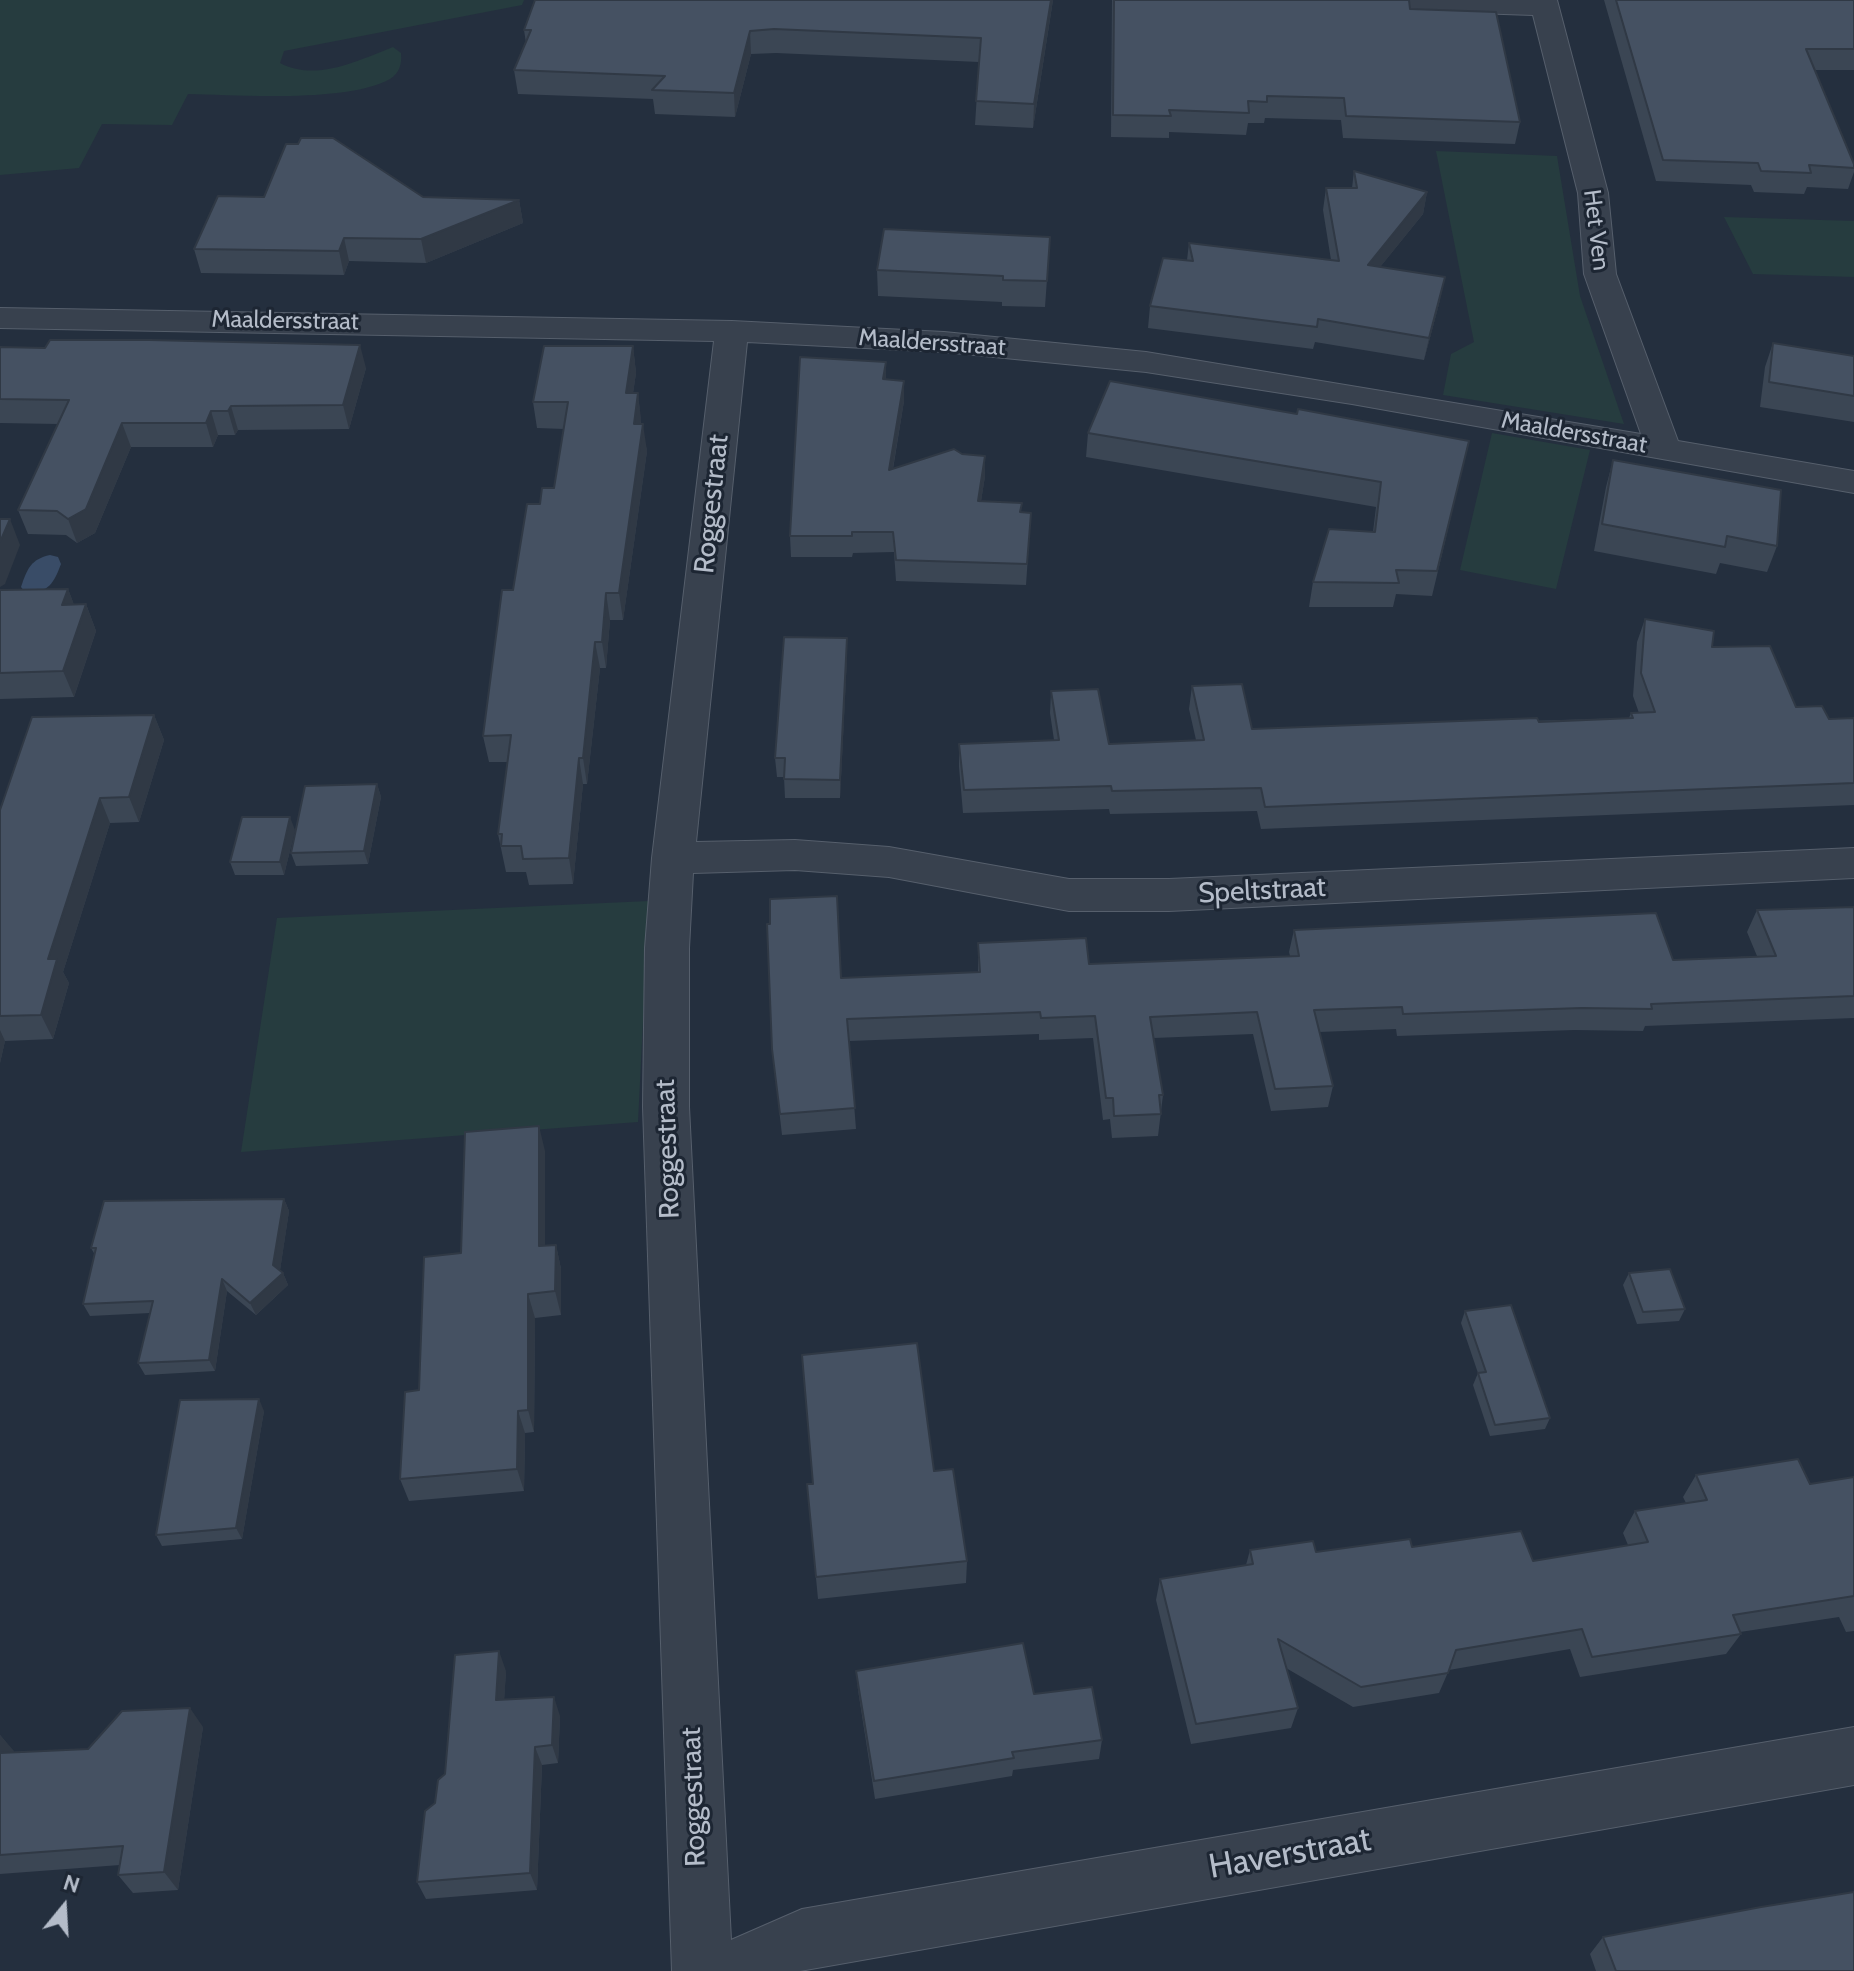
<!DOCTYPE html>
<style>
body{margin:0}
#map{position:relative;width:1854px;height:1971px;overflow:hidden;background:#242f3e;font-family:Cabin,sans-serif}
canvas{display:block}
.north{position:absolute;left:24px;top:1867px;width:80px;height:80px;-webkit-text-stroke:6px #1d2633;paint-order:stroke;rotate:18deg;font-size:22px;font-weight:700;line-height:32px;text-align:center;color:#b4bcc9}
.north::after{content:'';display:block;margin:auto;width:28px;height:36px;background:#b4bcc9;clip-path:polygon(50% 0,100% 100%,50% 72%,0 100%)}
</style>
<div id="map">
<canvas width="1854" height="1971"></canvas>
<div class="north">N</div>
</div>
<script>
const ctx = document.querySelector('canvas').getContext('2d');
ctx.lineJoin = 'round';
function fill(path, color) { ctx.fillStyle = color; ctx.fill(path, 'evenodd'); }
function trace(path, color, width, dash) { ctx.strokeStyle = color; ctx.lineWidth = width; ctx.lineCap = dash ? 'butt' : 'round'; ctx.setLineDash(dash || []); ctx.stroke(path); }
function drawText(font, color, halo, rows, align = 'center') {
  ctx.font = font + ' Cabin,sans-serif'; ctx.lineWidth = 6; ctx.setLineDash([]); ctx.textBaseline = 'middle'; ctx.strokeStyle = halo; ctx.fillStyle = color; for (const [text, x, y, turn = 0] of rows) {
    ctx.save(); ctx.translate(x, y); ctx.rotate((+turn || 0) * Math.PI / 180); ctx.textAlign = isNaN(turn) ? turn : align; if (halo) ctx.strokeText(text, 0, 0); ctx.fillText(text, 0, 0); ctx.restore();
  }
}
fill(new Path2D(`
 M0,0H524L522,5L284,51L280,63C316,82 357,61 393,47L401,53C402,63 400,73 390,79C347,103 238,95 188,94L172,125L102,124L79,168L0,175Z
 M1436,151L1557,156L1580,296L1624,424L1443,395L1451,354L1474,342Z
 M1724,217L1854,221V277L1753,274Z
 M1492,433L1590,450L1556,589L1460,570Z
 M649,901L638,1122L241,1152L277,918Z`), '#263c3f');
fill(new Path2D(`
 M50,555L58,557L61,564C53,585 48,593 25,592L21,587C27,569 31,559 50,555Z`), '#394c67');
const minor = new Path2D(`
 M1314,0H1557L1608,193L1616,274L1678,441L1854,471V493L1352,404L1146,372L944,352L747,342L696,842L795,840L889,847L1069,879H1169L1854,848V878L1169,911H1069L889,877L795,870L693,873L689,948V1107L731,1940L802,1909L1854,1727V1785L800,1971H672L643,1107L645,948L652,858L714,341L0,328V308L732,321L944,332L1146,352L1641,434L1584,274L1578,193L1533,15L1328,8L1318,6Z`);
trace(minor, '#565f6c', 2);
fill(minor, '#38414e');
fill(new Path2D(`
 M1053,0L1033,128L975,125L979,62L776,53L751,54L735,117L655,114L653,99L518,94L514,70L526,43L524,30Z
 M1112,0H1409L1410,9L1520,122L1515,144L1343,138L1341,120L1265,118L1264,123H1248L1246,135L1169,132V138L1111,137Z
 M1604,0H1854V70H1815L1854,164V172L1848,189L1807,187L1804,194L1754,192L1751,185L1656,181Z
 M1354,171L1427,192L1423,214L1380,267L1440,300L1424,360L1315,342L1313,349L1148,328L1150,306L1187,260L1189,243L1331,260L1323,210L1326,188H1352Z
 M423,197L519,200L523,223L426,263L349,261L344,275L201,273L194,249Z
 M1050,237L1045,307L1002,306V302L878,296L877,270Z
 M1773,343L1854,356V422L1760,407L1765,367Z
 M633,346L636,373L633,393H638L641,424L647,451L623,620H610L606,668H600L587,784H583L573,884L529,885L526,872H506L498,834L507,762H489L483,736L513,590L540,504L554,488L564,429L537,428L533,402Z
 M0,347L366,368L349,429L238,430L235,435H218L213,447H131L95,533L77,543L66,535L28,534L18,510L58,424L0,423Z
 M886,362V379L904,381V401L893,469L985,476L981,501L1021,513H1031L1026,585L896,581L894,552L853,553L852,557H791L790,536Z
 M1297,414L1469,441L1432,596L1396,594L1393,607H1309L1313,582L1373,532L1376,507L1086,457L1088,433Z
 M1613,460L1777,546L1767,572L1720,563L1716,574L1594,551L1606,487Z
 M68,589L74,605L86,604L96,631L74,697L0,699V590Z
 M1645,619L1712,647L1796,707L1829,719L1854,718V805L1261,829L1257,811L1110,814L1109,809L963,813L959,767V744L1054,740L1050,713L1051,691L1109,744L1196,740L1189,709L1192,686L1252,729L1629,718L1631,713H1639L1633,696L1637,642Z
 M847,656L840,798H785L784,777H777L775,758Z
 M154,715L164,740L139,822L110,823L63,972L69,983L53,1039L5,1041L0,1063V810Z
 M377,784L381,797L368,864L296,866L291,853Z
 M295,830L284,875H235L230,862Z
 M1854,907V1018L1645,1026L1643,1031L1574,1030L1397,1036L1396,1029L1319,1032L1333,1086L1328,1107L1271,1111L1253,1034L1154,1038L1163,1095L1158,1136L1112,1138L1110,1119L1103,1120L1093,1038L1039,1040V1034L849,1041L856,1129L782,1135L772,1049L841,978L978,972V943L1089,964L1290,956L1289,952L1294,930L1673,960L1757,956L1747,932L1757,910Z
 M545,1151V1246L556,1245L561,1269V1315L535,1318L534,1432L525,1433L524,1491L409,1501L400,1479L419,1390L461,1253Z
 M284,1199L289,1211L280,1270L283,1273L288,1285L256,1315L227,1291L215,1371L145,1375L138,1363L150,1313L90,1316L83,1304L95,1255L91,1248Z
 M1629,1273L1685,1309L1679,1321L1637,1324L1623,1285Z
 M1465,1311L1550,1418L1545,1429L1490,1436L1473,1385L1478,1373L1461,1323Z
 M264,1411L242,1539L162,1546L156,1535Z
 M934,1471L967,1561L966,1583L818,1599L807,1484Z
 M1696,1475L1810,1484L1854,1477V1631L1846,1632L1839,1617L1740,1632L1741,1634L1726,1654L1580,1677L1570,1649L1449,1670L1439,1693L1353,1707L1286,1668L1298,1708L1291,1728L1191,1744L1156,1600L1160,1579L1246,1565L1250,1550L1316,1552L1412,1547L1533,1561L1628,1545L1623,1533L1635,1511L1686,1503L1683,1497Z
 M506,1671L504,1700L560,1716L558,1763L542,1765L537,1890L426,1899L417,1882L435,1803L445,1774Z
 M856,1671L1034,1694L1102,1740L1099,1759L1013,1770L1012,1776L875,1799L858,1690Z
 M203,1727L178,1890L133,1893L118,1875L120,1865L0,1874V1735L14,1752L88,1749Z
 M1603,1937L1854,1971H1596L1590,1954Z`), '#3b4654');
fill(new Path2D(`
 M1051,0H1053L1033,128L1034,104Z
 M750,31L751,54L735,117L734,93Z
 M1427,192L1423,214L1364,287L1368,265Z
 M519,200L523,223L426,263L421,239Z
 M344,238L349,261L344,275L339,251Z
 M1445,277L1440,300L1424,360L1429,338Z
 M360,345L366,368L349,429L343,405Z
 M633,346L636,373L629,419L626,393Z
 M886,362V382L883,379Z
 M904,381V401L889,491V470Z
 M638,393L641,419L638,451L634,424Z
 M231,406L238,430L235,435L228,411Z
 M211,411L218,435L213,447L206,423Z
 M122,423L131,447L95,533L77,543L68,519Z
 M643,424L647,451L623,620L619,593Z
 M985,456V476L978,521V501Z
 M10,519L20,545L5,584L0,587V542Z
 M68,589L78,615L62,605Z
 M606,593L610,620L606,668L602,642Z
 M86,604L96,631L74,697L63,671Z
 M847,638V656L840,798V780Z
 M595,642L600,668L587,784L583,758Z
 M154,715L164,740L139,822L129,797Z
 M579,758L583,784L573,884L569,858Z
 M377,784L381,797L368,864L364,851Z
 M100,798L110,823L63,972L69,983L53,1039L41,1015L48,959Z
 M290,817L295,830L284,875L280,862Z
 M0,1030L5,1041L0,1063Z
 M539,1126L545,1151V1271L539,1246Z
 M284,1199L289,1211L279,1277L273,1265Z
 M556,1245L561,1269V1315L555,1291Z
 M283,1273L288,1285L256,1315L250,1303Z
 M222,1279L227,1291L215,1371L209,1360Z
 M528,1294L535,1318L534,1432L528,1410Z
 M259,1399L264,1411L242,1539L236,1528Z
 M518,1411L525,1433L524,1491L517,1469Z
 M499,1651L506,1671L503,1719L496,1700Z
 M554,1697L560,1716L558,1763L552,1745Z
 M190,1708L203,1727L178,1890L164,1872Z
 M0,1735L14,1751L10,1772L0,1761Z
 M535,1747L542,1765L537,1890L530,1873Z`), '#303945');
const building = new Path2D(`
 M535,0H1051L1034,104L976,101L981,38L774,29L750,31L734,93L652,90L665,76L514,70L531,30H524Z
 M1114,0H1409L1410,9L1496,12L1520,122L1346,116L1344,98L1267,96V102L1248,101L1249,113L1169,110L1171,116L1113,115Z
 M1616,0H1854V49H1806L1854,164V168L1809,165L1811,173L1761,171L1758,163L1663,160Z
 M301,138H333L423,197L519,200L421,239L344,238L339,251L194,249L218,196L264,197L286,144H298Z
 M1354,171L1427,192L1368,265L1445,277L1429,338L1318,319L1317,327L1150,306L1163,258L1193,261L1189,243L1339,261L1326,188H1357Z
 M884,229L1050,237L1047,281L1003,280V276L877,270Z
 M50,340H150L360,345L343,405L231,406L228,411H211L206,423H122L86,509L68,519L57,511L18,510L69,400L0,399V347L45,348Z
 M1773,343L1854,356V396L1769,382Z
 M544,346H633L626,393H638L634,424H643L619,593H606L602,642H595L583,758H579L569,858L523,859L521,846H501L502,834H498L511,735L483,736L502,590H513L527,504H540L542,488H554L568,402H533Z
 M800,357L886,362L883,379L904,381L889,470L954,449L962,454L985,456L978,501L1022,503L1020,512L1031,513L1027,564L896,560L893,532H852V536H790Z
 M1110,381L1297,414L1298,409L1469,441L1437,571L1396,570L1399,583L1313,582L1329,529L1375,532L1381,482L1088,433Z
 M1613,460L1781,490L1777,546L1727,536L1725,547L1602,524Z
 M0,519H10L0,542Z
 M68,589L62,605L86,604L63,671L0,673V590Z
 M1645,619L1714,631L1712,647L1770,646L1796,707L1822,706L1829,719L1854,718V783L1265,807L1261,788L1112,791L1111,786L964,790L959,744L1059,740L1051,691L1098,689L1109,744L1204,740L1192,686L1242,684L1252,729L1537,718L1539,722L1633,718L1631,713L1655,712L1641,673Z
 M784,637L847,638L840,780L784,779L785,758H775Z
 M154,715L129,797L100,798L48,959H57L41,1015L0,1016V810L32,717Z
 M377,784L364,851L291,853L305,786Z
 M242,817H290L280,862H230Z
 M837,896L841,978L980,972L978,943L1086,938L1089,964L1299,956L1294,930L1656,913L1673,960L1776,956L1757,910L1854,907V996L1651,1004L1652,1009L1582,1008L1403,1014L1402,1007L1314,1010L1333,1086L1275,1089L1257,1012L1150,1017L1163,1095H1159L1161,1114L1114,1116L1113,1098H1106L1095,1016L1041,1018L1040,1012L847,1019L855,1108L780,1114L772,1049L767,924H770V899Z
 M539,1126V1246L556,1245L555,1291L528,1294V1410L518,1411L517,1469L400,1479L405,1392L419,1390L424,1257L461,1253L465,1132Z
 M284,1199L273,1265L283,1273L250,1303L222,1279L209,1360L138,1363L153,1301L83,1304L96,1248H91L104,1201Z
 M1670,1269L1685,1309L1643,1312L1629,1273Z
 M1511,1305L1550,1418L1495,1425L1478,1373L1486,1372L1465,1311Z
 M917,1343L934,1471L953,1469L967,1561L816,1577L807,1484H813L802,1355Z
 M259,1399L236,1528L156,1535L180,1400Z
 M1798,1459L1810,1484L1854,1477V1596L1733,1615L1741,1634L1592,1657L1582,1629L1456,1650L1448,1673L1361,1687L1278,1639L1298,1708L1196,1724L1160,1579L1253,1564L1250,1550L1313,1541L1316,1552L1410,1539L1412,1547L1521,1531L1533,1561L1648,1542L1635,1511L1707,1500L1696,1475Z
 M1023,1643L1034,1694L1092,1687L1102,1740L1012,1752L1014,1758L874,1781L856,1671Z
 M499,1651L496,1700L554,1697L552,1745L535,1747L530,1873L417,1882L425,1811L435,1803L438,1780L445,1774L455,1655Z
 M190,1708L164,1872L118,1875L123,1846L0,1855V1753L88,1749L122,1711Z
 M1854,1892V1971H1616L1603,1937L1761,1907Z`);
fill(building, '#455162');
trace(building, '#303945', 2);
drawText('24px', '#b4bcc9', '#1d2633', [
 ["Het Ven",1596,230,83],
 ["Maaldersstraat",285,321,1],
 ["Maaldersstraat",932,343,4],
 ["Maaldersstraat",1574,433,10]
]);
drawText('28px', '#b4bcc9', '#1d2633', [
 ["Roggestraat",712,504,-84],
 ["Speltstraat",1262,891,-3],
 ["Roggestraat",668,1149,-92],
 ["Roggestraat",694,1797,-92]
]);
drawText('34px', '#b4bcc9', '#1d2633', [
 ["Haverstraat",1290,1854,-10]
]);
</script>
